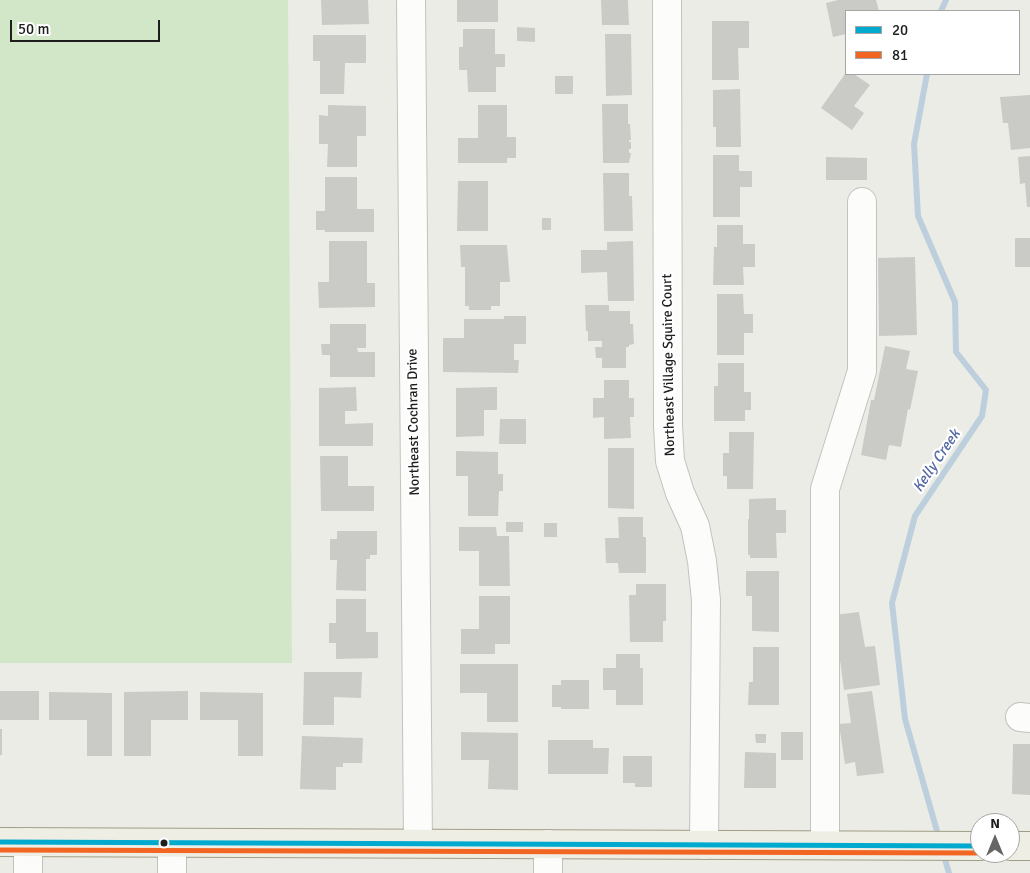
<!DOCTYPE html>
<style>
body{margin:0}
#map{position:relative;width:1030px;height:873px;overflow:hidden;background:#ecece7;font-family:Signika,sans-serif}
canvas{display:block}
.legend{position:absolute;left:845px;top:10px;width:175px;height:65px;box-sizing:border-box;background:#fff;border:1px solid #a5a5a5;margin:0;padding:6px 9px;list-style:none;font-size:15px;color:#1e1e1e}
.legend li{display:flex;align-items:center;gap:10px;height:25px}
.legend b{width:25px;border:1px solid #a5a5a5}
.north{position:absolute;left:970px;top:813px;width:50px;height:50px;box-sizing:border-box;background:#fff;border:1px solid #a5a5a5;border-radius:50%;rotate:0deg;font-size:14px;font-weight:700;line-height:20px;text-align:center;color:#1e1e1e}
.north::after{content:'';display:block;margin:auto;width:18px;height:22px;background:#666664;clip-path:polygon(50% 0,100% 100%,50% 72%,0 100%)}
.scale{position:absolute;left:10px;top:20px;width:150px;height:22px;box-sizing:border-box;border:2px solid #1e1e1e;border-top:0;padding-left:6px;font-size:15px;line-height:18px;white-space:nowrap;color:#1e1e1e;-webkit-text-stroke:4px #fff;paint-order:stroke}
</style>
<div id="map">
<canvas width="1030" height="873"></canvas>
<ul class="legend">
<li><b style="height:6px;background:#00a9ce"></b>20</li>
<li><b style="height:6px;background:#f26522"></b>81</li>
</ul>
<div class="north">N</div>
<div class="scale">50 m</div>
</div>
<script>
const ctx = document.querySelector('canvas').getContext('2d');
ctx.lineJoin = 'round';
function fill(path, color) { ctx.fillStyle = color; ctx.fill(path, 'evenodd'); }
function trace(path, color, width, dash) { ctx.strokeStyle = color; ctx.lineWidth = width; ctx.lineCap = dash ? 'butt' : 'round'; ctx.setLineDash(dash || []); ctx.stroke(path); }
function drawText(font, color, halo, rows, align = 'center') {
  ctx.font = font + ' Signika,sans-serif'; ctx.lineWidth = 4.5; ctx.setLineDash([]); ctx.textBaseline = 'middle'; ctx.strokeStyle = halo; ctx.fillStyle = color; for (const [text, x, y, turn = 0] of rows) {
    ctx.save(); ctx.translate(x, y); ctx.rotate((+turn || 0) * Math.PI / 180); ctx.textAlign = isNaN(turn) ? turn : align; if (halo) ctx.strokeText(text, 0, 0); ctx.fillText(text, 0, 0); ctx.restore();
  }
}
fill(new Path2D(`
 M0,0H288L292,663H0Z`), '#d2e7c8');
trace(new Path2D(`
 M941,11L946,0
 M927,74L914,144L918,216L955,302L956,352L986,390L982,416L915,516L892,603L905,719L939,838
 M943,853L949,873`), '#bdcfdc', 6);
fill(new Path2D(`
 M321,0H368L369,24L322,25Z
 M457,0H498V22H457Z
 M601,0H628L629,25H602Z
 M838,0H876L879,11H846V34L833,37L826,3Z
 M712,21H749V48H738L739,80H712Z
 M517,27L535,28V42L517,41Z
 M463,29H495V54H505V67H496V92H468L467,70H459V47H463Z
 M605,34H631L632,95L606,96Z
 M313,35H366V63H345L344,94H320V61H313Z
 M845,74H854L870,85L854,106L864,113L852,130L821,108Z
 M555,76H573V94H555Z
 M740,89L741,147H716V127H713V90Z
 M1030,95V148L1011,150L1008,123H1003L1000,97Z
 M602,104H628V124H630L631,140H629V142H631V149H629V153H631L629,163H603Z
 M328,105L366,106V136H357V167H327L328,144H319V115L328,116Z
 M478,105H507V137H516V158H507V163H458V138H478Z
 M713,155H739V171H752V187H740V217H713Z
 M1030,156V207H1027L1025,183L1020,184L1018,157Z
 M826,157L867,158V180H826Z
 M603,173H629V196H632L633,231H604Z
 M325,177H357V209H374V232H325V230H316V211H325Z
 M458,181H488V231H457Z
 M542,218H551V230H542Z
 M717,225H743V244H755V267H743L744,285H713L714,247H717Z
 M1015,238H1030V267H1015Z
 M329,241H367V283H375V307L319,308L318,282H329Z
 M633,241L634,301H608L607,272L581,273V250H607V242Z
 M460,245H507L510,282H500V306H491V310H469V306H465V267H461Z
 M915,257L917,335L879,336L878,258Z
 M717,294H743L744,314H753V333H744V355H717Z
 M585,305H609V311H630V324H633L634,344L629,345V347H626V368H602V358H596L595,347H602V341H588V331H586Z
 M504,316H526V344H514V360H519L518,373L443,372V338H464V319H504Z
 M330,324H366V348H357L358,352H375V377H330V355H322L321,344H330Z
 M885,346L910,351L906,369L918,371L910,410L908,409L901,447L889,445L886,460L861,455L871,400H874Z
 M718,363H744V392H751V410H745V421H714V386H718Z
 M604,380H629V398H634V417H630L631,438L604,439V417L593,418V398H604Z
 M356,387L357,411H345V424L373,423V446H319V388Z
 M497,387V410H484V436L456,437V388Z
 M500,419H526V444H499Z
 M729,432H754L753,489H727V476H723V453H729Z
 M608,448H634V509L608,508Z
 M456,451L498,452V474H503V491H499L498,516H468V476H456Z
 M320,456H348V486H374V511H321Z
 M776,498V510H786V533H776L777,558H750V555H748V519H749V499Z
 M618,517H643V537H646V573H619L618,563H606L605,538H619Z
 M506,522H523V532H506Z
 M544,523H557V537H544Z
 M459,527H496L497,536H509L510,586H479V551H459Z
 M337,531H377V555H370V559H366V591L336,590L337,560H330V539H337Z
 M746,571H779V632L752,631V596H746Z
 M636,584H666V621H663V642H630L629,595H636Z
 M479,596H510V644H495V654H461V629H479Z
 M336,599H366V632H378V658L336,659V643H329V623H336Z
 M859,612L865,647L875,646L880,685L844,690L834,615Z
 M753,647H779V705H748L749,682H753Z
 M616,654H640V668H643V705H616V690H603V668H616Z
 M460,664H518V722H487V693H460Z
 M304,672H362L361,698L334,697V725H303Z
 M561,680H589V709H561V707H552V685H561Z
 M0,691H39V720H0Z
 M188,691V720H151V756H124V692Z
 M872,691L884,773L857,776L855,762L845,764L839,724L851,723L847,694Z
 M49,692L112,693V756H87V720H49Z
 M200,692L263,693V756H238V720H200Z
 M0,729H2V755H0Z
 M461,732L518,733V790L488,789L489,760H461Z
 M781,732H803V760H781Z
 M755,734H766V743H756Z
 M302,736L363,738L362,763H343V767H336V790L300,789Z
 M548,740H593V748H609L608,774H548Z
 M1013,744H1030V795L1012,794Z
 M745,752L776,753V788H744Z
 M623,756H652V787H635V783H623Z`), '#cacac7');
const minor = new Path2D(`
 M411,0L418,843
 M667,0L668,426L670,461L680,493L695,526L702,561L706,600L704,845
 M1020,717L1030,718
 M28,842V873
 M172,843V873
 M825,845V489L862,371V202
 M548,873V844`);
const major = new Path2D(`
 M0,842L980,846
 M1010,846H1030`);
trace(minor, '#c2c2bf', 30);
trace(major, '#a09d86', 30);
trace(minor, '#fcfcfb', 28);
trace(major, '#efeee5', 28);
trace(new Path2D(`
 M0,842L980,846`), '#00a9ce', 5);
trace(new Path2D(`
 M0,850L980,853`), '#f26522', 5);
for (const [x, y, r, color] of [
 [164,843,4.5,"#1e1e1e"]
]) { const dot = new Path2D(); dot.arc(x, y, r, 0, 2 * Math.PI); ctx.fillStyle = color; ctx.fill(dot); trace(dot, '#fff', 2); }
drawText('14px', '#1e1e1e', '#fff', [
 ["Northeast Village Squire Court",669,365,-91],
 ["Northeast Cochran Drive",414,422,-91]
]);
drawText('italic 15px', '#5368a4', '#fff', [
 ["Kelly Creek",937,461,-56]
]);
</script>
